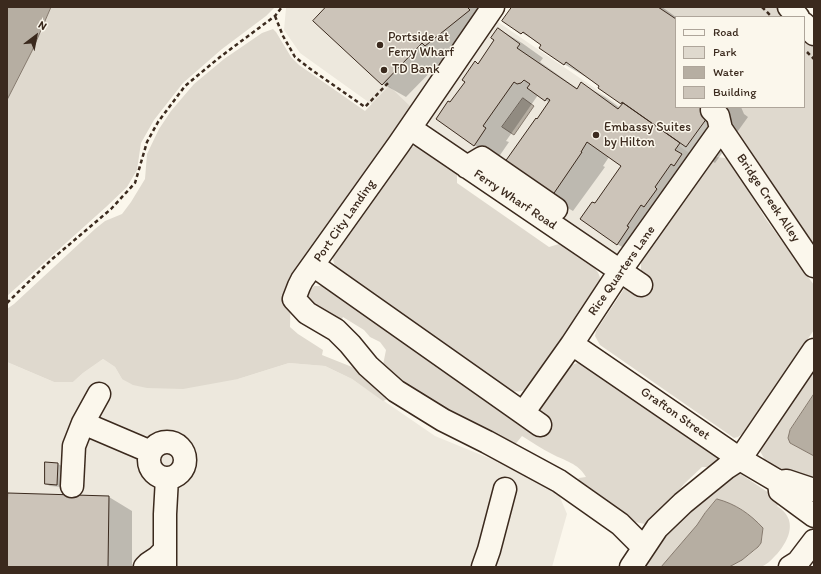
<!DOCTYPE html>
<style>
body{margin:0}
#map{position:relative;width:821px;height:574px;overflow:hidden;background:#fbf7ec;font-family:Itim,sans-serif}
canvas{display:block}
.frame{position:absolute;inset:0;border:8px solid #3b2a1e;pointer-events:none}
.legend{position:absolute;left:675px;top:16px;width:130px;height:92px;box-sizing:border-box;background:#fbf7ec;border:1px solid #aea59a;margin:0;padding:5px 7px;list-style:none;font-size:12px;color:#3b2a1e}
.legend li{display:flex;align-items:center;gap:8px;height:20px}
.legend b{width:20px;border:1px solid #aea59a}
.north{position:absolute;left:16px;top:16px;width:40px;height:40px;-webkit-text-stroke:3px #fbf7ec;paint-order:stroke;rotate:32deg;font-size:11px;font-weight:700;line-height:16px;text-align:center;color:#3b2a1e}
.north::after{content:'';display:block;margin:auto;width:14px;height:18px;background:#3b2a1e;clip-path:polygon(50% 0,100% 100%,50% 72%,0 100%)}
</style>
<div id="map">
<canvas width="821" height="574"></canvas>
<div class="frame"></div>
<ul class="legend">
<li><b style="height:5px;background:#fbf7ec"></b>Road</li>
<li><b style="height:11px;background:#dfd9ce"></b>Park</li>
<li><b style="height:11px;background:#b6aea2"></b>Water</li>
<li><b style="height:11px;background:#ccc4b9"></b>Building</li>
</ul>
<div class="north">N</div>
</div>
<script>
const ctx = document.querySelector('canvas').getContext('2d');
ctx.lineJoin = 'round';
function fill(path, color) { ctx.fillStyle = color; ctx.fill(path, 'evenodd'); }
function trace(path, color, width, dash) { ctx.strokeStyle = color; ctx.lineWidth = width; ctx.lineCap = dash ? 'butt' : 'round'; ctx.setLineDash(dash || []); ctx.stroke(path); }
function drawText(font, color, halo, rows, align = 'center') {
  ctx.font = font + ' Itim,sans-serif'; ctx.lineWidth = 3; ctx.setLineDash([]); ctx.textBaseline = 'middle'; ctx.strokeStyle = halo; ctx.fillStyle = color; for (const [text, x, y, turn = 0] of rows) {
    ctx.save(); ctx.translate(x, y); ctx.rotate((+turn || 0) * Math.PI / 180); ctx.textAlign = isNaN(turn) ? turn : align; if (halo) ctx.strokeText(text, 0, 0); ctx.fillText(text, 0, 0); ctx.restore();
  }
}
fill(new Path2D(`
 M287,7H482L399,124L300,53L284,30L286,8Z
 M494,21L498,22L691,154L624,252L615,255L605,252L431,128L428,120Z
 M103,359L115,367L122,379H238L289,363L325,366L352,379L435,436L518,470L559,495L567,514L552,567H7V362L54,382H73L83,373Z`), '#ede8dd');
fill(new Path2D(`
 M51,7H275L266,16L222,49L183,83L154,120L141,143L137,170L127,187L106,207L7,296V100L32,51Z
 M658,7H781L789,17H676V19Z
 M273,29L276,32L291,57L299,65L365,111L389,86L411,107L291,279V285L290,327L298,334L323,350L322,355L362,371L390,398L383,401L352,379L325,366L289,363L238,379L183,389L147,388L133,385L122,379L115,367L103,359L83,373L73,382H54L7,362V309L14,304L95,229L105,221L122,214L131,202L145,179L147,154L159,129L171,111L194,84L224,59L262,33Z
 M804,33L814,45V244L783,199L733,124L724,107H804Z
 M415,146L423,148L457,173V183L549,247L559,244L588,264C594,266 600,273 600,279C600,282 599,284 598,286L530,385C524,392 519,392 510,391L339,271C333,264 332,259 334,251L409,148Z
 M716,157L725,158L732,161L765,218L814,285V330L742,434L738,437L734,438L600,345L595,336L596,331L624,289H635L641,272V260L710,162Z
 M314,286H327L541,414L540,409L541,403L567,367L577,363L584,364L645,406L722,461L712,467H702L684,484L669,502L645,524L635,522L624,513L574,485L579,478L586,477C578,463 565,461 552,454C542,449 532,442 522,436L509,452L385,371L383,365L386,350L380,342L370,337L364,330L343,317L340,322L310,302L306,297L307,293Z
 M814,370V394L790,430L788,438L790,443L814,456V478L799,472L795,478L765,460L760,451V446Z
 M733,469L781,501L777,506C798,519 790,539 777,554C772,559 769,563 763,566C756,569 737,567 729,567C737,563 756,552 760,544C763,540 762,533 763,528C750,514 736,504 717,499L705,513L697,525L661,567H638L689,511Z`), '#dfd9ce');
const water = new Path2D(`
 M7,7H51L32,51L7,100Z
 M523,98L534,106L514,135L502,127Z
 M814,394V456L790,443L788,438L790,430Z
 M717,499C736,504 750,514 763,528L761,543L758,547L742,560L729,567H661L697,525L705,513Z`);
fill(water, '#b6aea2');
trace(water, '#85796d', 1);
fill(new Path2D(`
 M327,7H490L449,59L445,57L406,97L383,84Z
 M513,7H662L676,17V107H741L744,114L748,117L715,163L704,156L641,258L617,244L595,204L622,166L609,157L603,166L605,167L573,211L554,200L538,120L550,103L538,95L506,141L509,142L498,158L474,145L451,104L495,40L499,29L522,43L543,58L540,62L578,89L582,84L605,97L620,108L623,104L599,88L601,86L564,64L543,45L522,33Z
 M58,464L62,466L61,487L50,486L46,484Z
 M9,494L109,497L132,511V567H7Z`), '#0003');
const building = new Path2D(`
 M326,7H467L470,10L425,46L422,43L382,85L313,21Z
 M512,7H658L676,19V107H715L686,147L622,102L621,104L598,88L599,86L566,62L564,65L539,48L541,45L523,32L521,34L502,21Z
 M498,28L520,44L517,48L577,89L581,82L618,109L623,103L680,143L675,150L682,154L674,166L671,164L655,187L657,189L644,207L641,205L627,226L629,227L617,245L580,219L592,202L595,203L621,166L587,142L581,152H582L550,199L502,166L536,118L537,119L550,100L547,98L545,101L527,88L530,84L524,80L521,83L517,84L514,82L483,126L486,128L474,146L436,119L448,101L450,102L465,82L462,80L475,61L478,64L494,40L491,38Z
 M45,462L58,463L57,485L45,484Z
 M8,493L109,496L108,567H7Z`);
fill(building, '#ccc4b9');
trace(building, '#3b2a1e', 1);
const minor = new Path2D(`
 M493,7L399,144L302,280L299,286L294,299L307,313L336,330L350,344L368,366L396,391L443,420L487,442L559,481L620,524L643,547
 M712,110L718,116L721,129L814,266
 M410,128L641,285
 M467,167L482,158L556,209
 M313,265L540,425
 M572,344L740,459L779,482L787,481L814,490
 M523,413L572,344L620,271L721,129
 M83,423L151,452
 M149 460a18 18 0 1 1 36 0a18 18 0 1 1-36 0Z
 M779,482L780,491L814,516
 M72,486L74,446L83,423L99,394
 M145,567L148,564L157,558L165,550
 M165,567V514L167,478
 M483,567L489,550L505,489
 M631,567L657,528L683,503L726,468L740,459L814,350
 M790,567L798,562L814,541`);
const highway = new Path2D(`
 M789,7L798,17
 M804,24L814,34`);
trace(minor, '#3b2a1e', 25);
trace(highway, '#3b2a1e', 25);
trace(new Path2D(`
 M762,7L772,17
 M275,16L283,36L295,57L309,68L365,107L389,82
 M807,52L814,59
 M7,303L51,260L111,209L135,183L147,142L158,122L185,86L220,57L275,16L282,7`), '#3b2a1e', 2.5, [4, 3]);
trace(minor, '#fbf7ec', 22);
trace(highway, '#fbf7ec', 22);
for (const [x, y, r, color] of [
 [380,45,4,"#3b2a1e"],
 [384,70,4,"#3b2a1e"],
 [596,135,4,"#3b2a1e"]
]) { const dot = new Path2D(); dot.arc(x, y, r, 0, 2 * Math.PI); ctx.fillStyle = color; ctx.fill(dot); trace(dot, '#fbf7ec', 1.5); }
drawText('13px', '#3b2a1e', '#fbf7ec', [
 ["Portside at",388,38],
 ["Ferry Wharf",388,53],
 ["TD Bank",392,70],
 ["Embassy Suites",604,128],
 ["by Hilton",604,143]
], 'left');
drawText('13px', '#3b2a1e', '#fbf7ec', [
 ["Bridge Creek Alley",768,198,56],
 ["Ferry Wharf Road",515,200,34],
 ["Port City Landing",345,221,-55],
 ["Rice Quarters Lane",622,271,-55],
 ["Grafton Street",675,414,35]
]);
</script>
